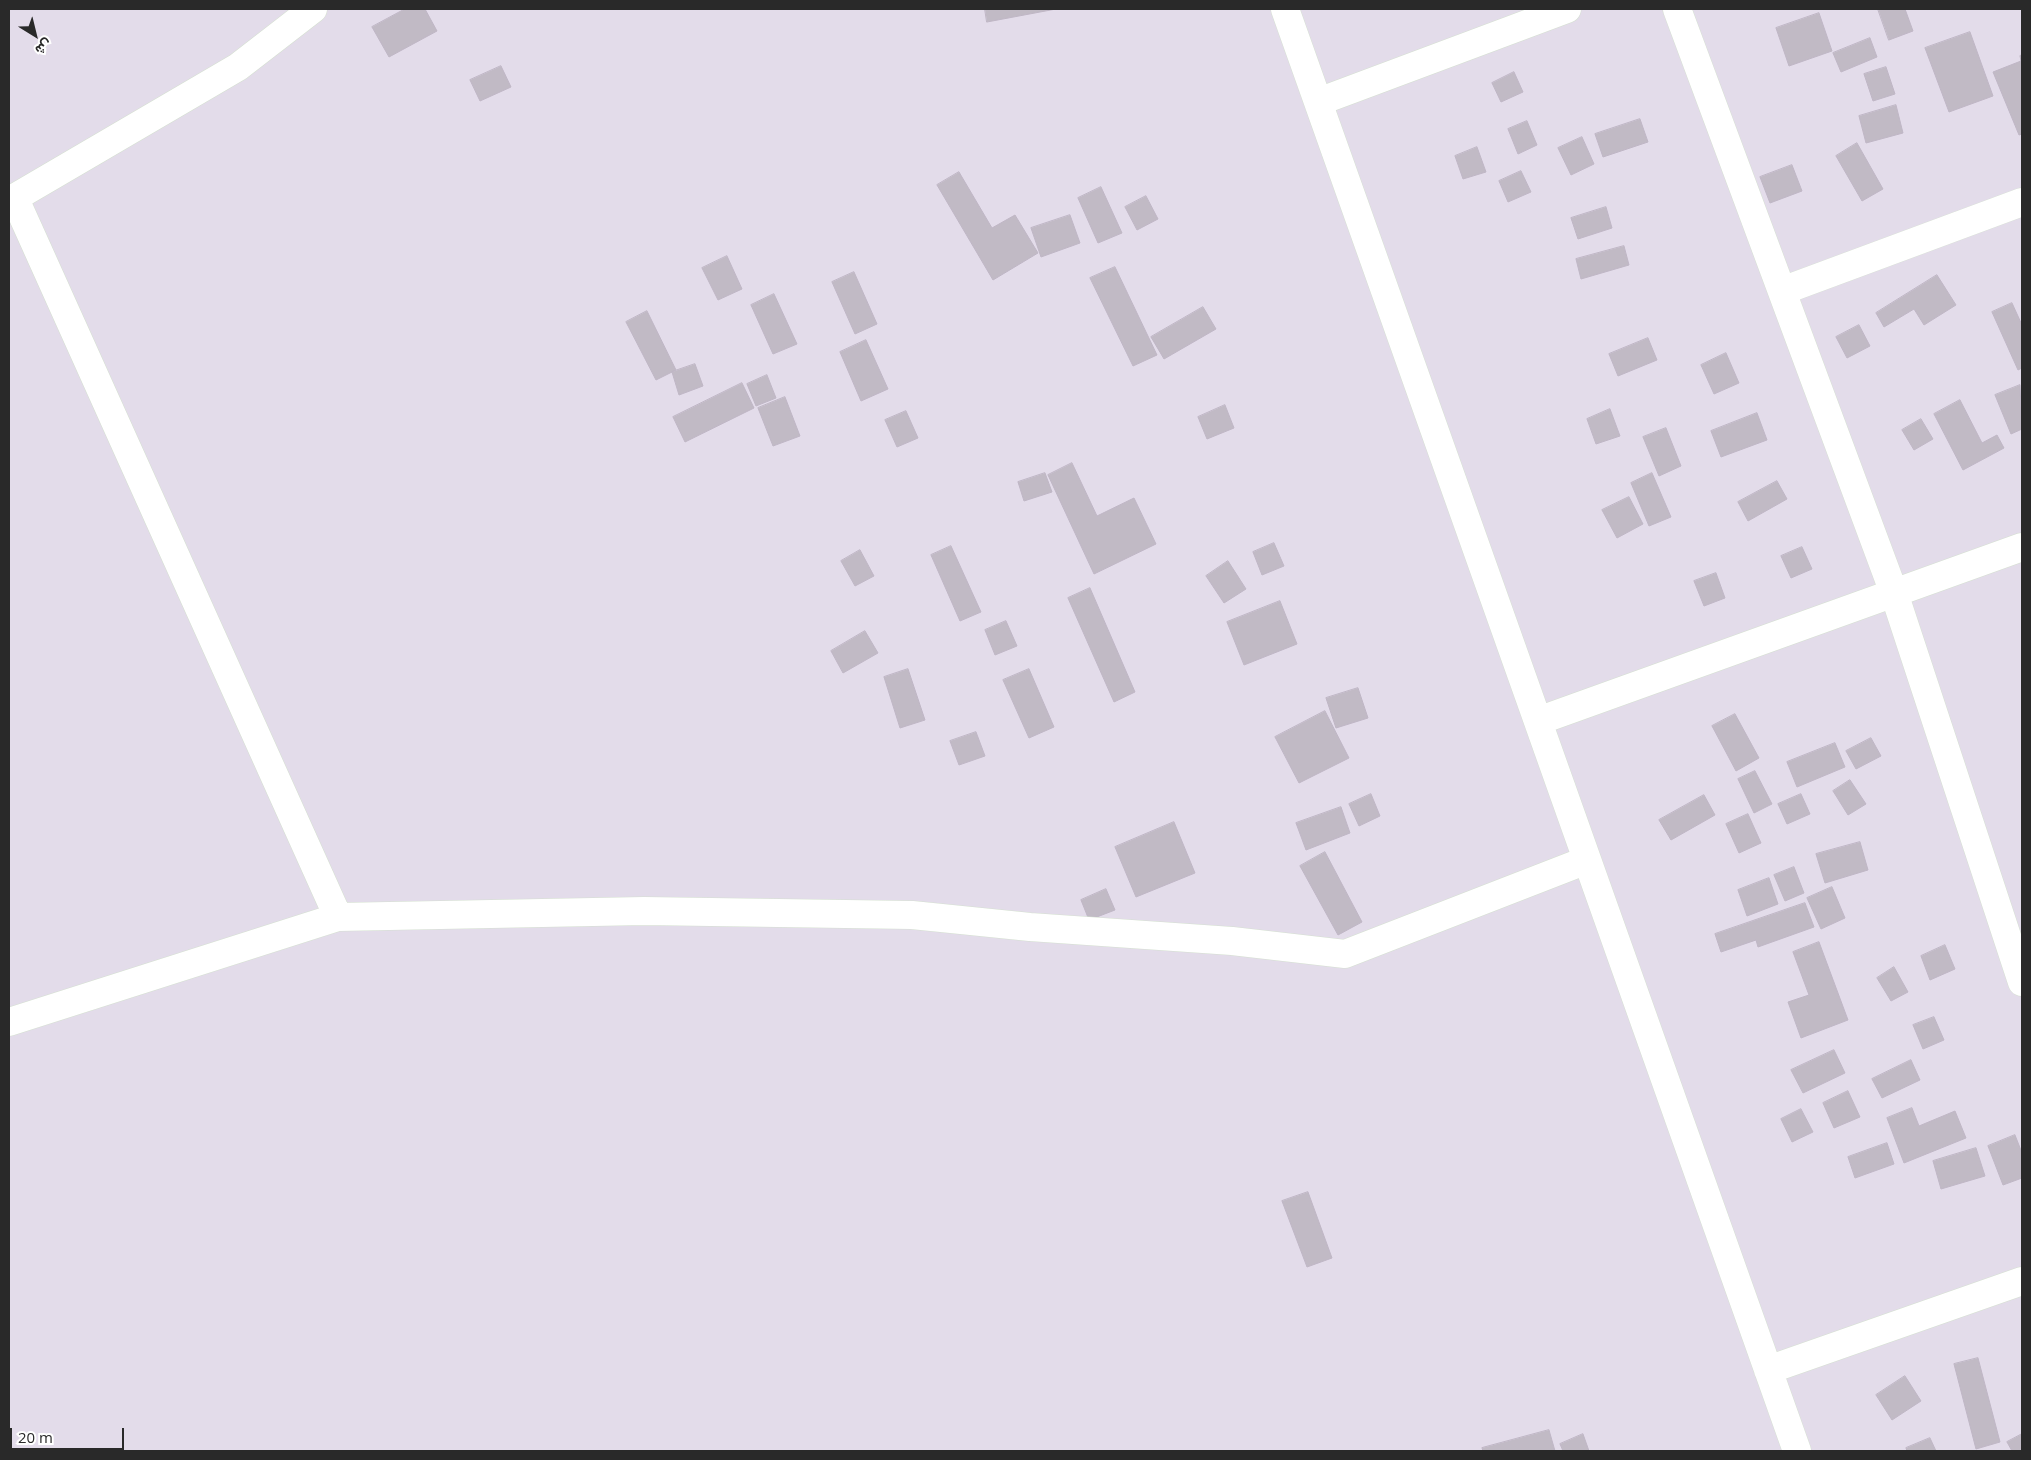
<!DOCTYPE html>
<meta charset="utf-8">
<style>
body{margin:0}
#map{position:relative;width:2031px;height:1460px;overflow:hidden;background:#e3dcea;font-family:"Open Sans",Vazirmatn,sans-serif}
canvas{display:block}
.frame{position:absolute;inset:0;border:10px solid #292929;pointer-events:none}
.north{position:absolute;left:10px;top:10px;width:50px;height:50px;-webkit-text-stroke:4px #fff;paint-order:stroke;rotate:144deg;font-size:14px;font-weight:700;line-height:20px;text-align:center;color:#292929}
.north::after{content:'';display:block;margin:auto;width:18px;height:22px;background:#292929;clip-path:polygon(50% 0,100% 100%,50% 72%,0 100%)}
.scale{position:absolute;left:10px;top:1428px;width:114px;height:22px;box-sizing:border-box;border:2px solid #292929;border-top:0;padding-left:6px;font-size:15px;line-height:18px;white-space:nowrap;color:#292929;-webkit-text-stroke:4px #fff;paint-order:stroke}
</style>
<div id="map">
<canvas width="2031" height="1460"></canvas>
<div class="frame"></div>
<div class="north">ش</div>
<div class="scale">20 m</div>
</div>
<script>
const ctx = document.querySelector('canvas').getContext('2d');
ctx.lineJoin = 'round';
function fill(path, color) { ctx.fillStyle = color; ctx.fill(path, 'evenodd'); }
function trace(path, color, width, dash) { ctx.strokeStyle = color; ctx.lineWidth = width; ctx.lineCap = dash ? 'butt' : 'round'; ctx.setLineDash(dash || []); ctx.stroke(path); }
const building = new Path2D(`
 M405,9H425L437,31L389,57L372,27Z
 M985,9H1056L987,22Z
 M1878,9H1905L1913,31L1889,40Z
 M1819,13L1832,51L1789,66L1776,28Z
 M1970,32L1993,96L1949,112L1925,48Z
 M1870,38L1877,57L1841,72L1833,53Z
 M2022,55V134L2019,135L1993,72L2021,61L2020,56Z
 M501,66L511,87L480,101L470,80Z
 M1886,67L1895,94L1873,101L1864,74Z
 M1514,72L1523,92L1501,102L1492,83Z
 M1896,105L1903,133L1866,143L1859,116Z
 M1640,119L1648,142L1603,157L1595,134Z
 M1527,121L1537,145L1518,154L1508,129Z
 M1582,137L1594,164L1571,175L1558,148Z
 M1857,143L1883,189L1862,201L1836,156Z
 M1477,147L1486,172L1463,179L1455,156Z
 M1792,165L1802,191L1770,203L1760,177Z
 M1521,171L1531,192L1508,202L1499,181Z
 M959,172L992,228L1015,215L1038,253L993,280L937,185Z
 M1101,187L1122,233L1098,243L1078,198Z
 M1146,196L1158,219L1137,230L1125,207Z
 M1606,207L1612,228L1578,239L1571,218Z
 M1070,215L1080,243L1041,257L1031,228Z
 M1624,246L1629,265L1581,279L1576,259Z
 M727,256L742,289L718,300L702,268Z
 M1115,267L1157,355L1133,366L1090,278Z
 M854,272L877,324L855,334L832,282Z
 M1937,275L1956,305L1924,325L1914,309L1884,327L1876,313Z
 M774,294L797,344L773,354L751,305Z
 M2012,303L2022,325V368L2018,370L1992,312Z
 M1203,307L1216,329L1164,359L1151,337Z
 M647,311L676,370L656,380L626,322Z
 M1859,325L1870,346L1847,358L1836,337Z
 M1648,338L1657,360L1618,376L1609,354Z
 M866,340L888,389L861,401L840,352Z
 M1726,353L1739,383L1714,394L1701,365Z
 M695,364L703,386L679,395L672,372Z
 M767,375L776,398L756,406L747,384Z
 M742,383L754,408L685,442L673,417Z
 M2020,385L2022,429L2011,434L1995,395Z
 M785,397L800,436L773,446L758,408Z
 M1960,400L1982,443L1997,435L2004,448L1963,470L1934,414Z
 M1225,405L1234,428L1207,439L1198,417Z
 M1610,409L1620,436L1596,444L1587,419Z
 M906,411L918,438L897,447L885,420Z
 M1757,413L1767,440L1721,457L1711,431Z
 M1921,419L1933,439L1914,450L1902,430Z
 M1666,428L1681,466L1659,476L1643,437Z
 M1072,463L1097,516L1134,498L1156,544L1094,574L1048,475Z
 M1045,473L1052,492L1024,501L1018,482Z
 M1652,473L1671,517L1649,526L1631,483Z
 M1777,481L1787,499L1748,521L1738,502Z
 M1629,497L1643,524L1617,538L1602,510Z
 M1274,543L1284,566L1262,575L1253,552Z
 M951,546L981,612L960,621L931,555Z
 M1802,547L1812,569L1791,578L1781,556Z
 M860,550L874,576L855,586L841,561Z
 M1228,561L1246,589L1224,603L1206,576Z
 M1716,573L1725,598L1704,606L1694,581Z
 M1090,588L1135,692L1114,702L1068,598Z
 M1280,601L1297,644L1244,665L1227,622Z
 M1006,621L1017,646L995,655L985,630Z
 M865,631L878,653L843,673L831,651Z
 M908,669L925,720L900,728L884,677Z
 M1029,669L1054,727L1029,738L1003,680Z
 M1358,688L1368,718L1336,728L1326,698Z
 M1325,711L1349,758L1299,783L1275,737Z
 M1735,714L1759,758L1736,771L1712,726Z
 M976,732L985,756L959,765L950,741Z
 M1871,738L1881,756L1856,769L1846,751Z
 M1835,743L1845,767L1797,787L1787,762Z
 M1755,771L1772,804L1754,813L1738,779Z
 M1850,780L1866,804L1848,815L1833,791Z
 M1371,794L1380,816L1359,826L1349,804Z
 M1801,794L1810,814L1787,824L1778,804Z
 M1704,795L1715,815L1671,840L1659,820Z
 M1341,807L1350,833L1306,850L1296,823Z
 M1748,814L1761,843L1739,853L1726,824Z
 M1174,822L1195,873L1136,897L1115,847Z
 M1860,842L1868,870L1825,883L1816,854Z
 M1325,852L1362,922L1338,935L1300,866Z
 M1794,867L1804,893L1785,901L1774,875Z
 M1769,878L1778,904L1747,916L1738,890Z
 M1832,887L1845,918L1821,929L1807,898Z
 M1106,889L1115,910L1089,920L1081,900Z
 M1805,903L1814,927L1758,947L1756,940L1721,952L1715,934Z
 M1819,942L1848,1020L1801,1038L1788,1002L1809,995L1793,952Z
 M1945,945L1955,969L1930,980L1921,956Z
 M1894,967L1908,992L1891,1001L1877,978Z
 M1934,1017L1944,1040L1923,1049L1913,1025Z
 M1834,1050L1845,1073L1803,1093L1791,1070Z
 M1911,1060L1920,1080L1882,1098L1872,1079Z
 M1848,1091L1860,1117L1834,1128L1823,1103Z
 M1912,1108L1919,1126L1955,1111L1966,1138L1904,1163L1887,1118Z
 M1801,1109L1813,1132L1792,1142L1781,1119Z
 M2015,1135L2022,1153V1178L2003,1185L1988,1146Z
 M1887,1143L1894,1164L1855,1178L1848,1157Z
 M1976,1148L1985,1176L1941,1189L1933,1161Z
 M1308,1192L1332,1258L1307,1267L1282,1201Z
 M1978,1358L2000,1442L1976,1449L1954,1364Z
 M1905,1376L1921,1401L1892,1420L1876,1395Z
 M1549,1430L1555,1451H1483L1482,1448Z
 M1583,1434L1589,1451H1563L1560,1444Z
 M2022,1434V1451H2012L2007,1442Z
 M1930,1438L1936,1451H1907L1906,1448Z`);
fill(building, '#c1bac5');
trace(building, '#bfb6c5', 1);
const minor = new Path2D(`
 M1285,9L1797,1451
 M1677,9L1894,593L2022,982
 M1318,102L1567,9
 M15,199L338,917
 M9,201L238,67L313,9
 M1782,291L2022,202
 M1538,721L2022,547
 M9,1022L338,917L644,911L912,915L1030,927L1232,941L1345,954L1587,860
 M1768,1370L2022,1281`);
trace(minor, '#d5e0d1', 29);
trace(minor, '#fff', 28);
</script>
